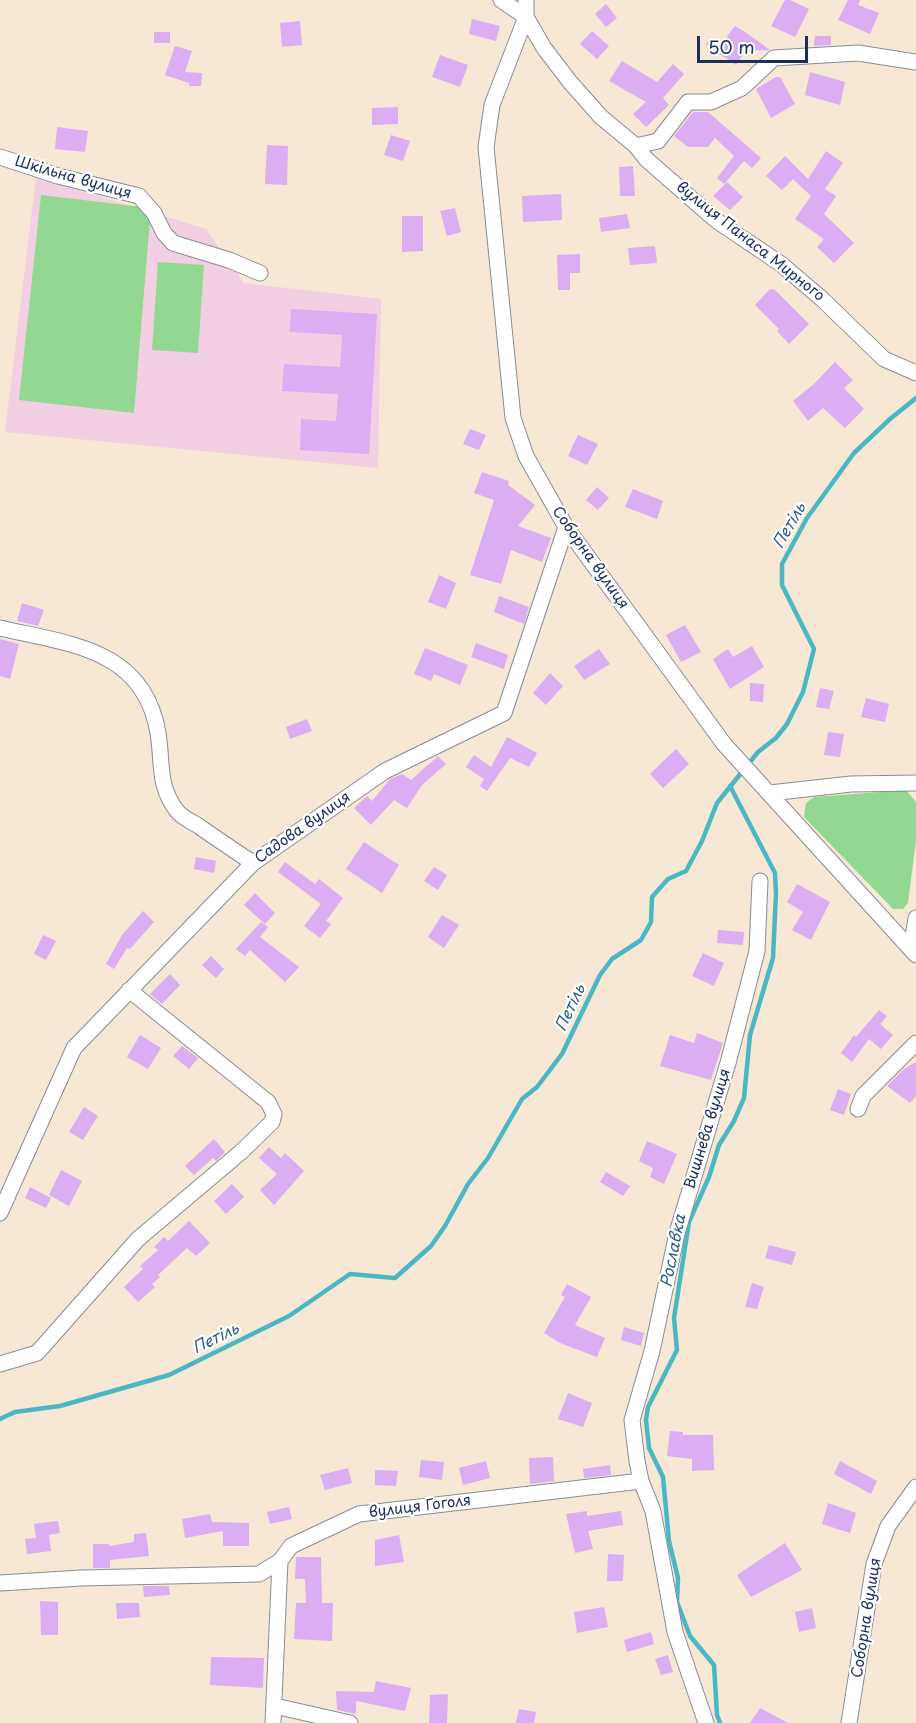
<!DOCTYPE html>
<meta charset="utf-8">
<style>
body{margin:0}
#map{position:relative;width:916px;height:1723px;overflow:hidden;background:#f6e8d4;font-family:"Playpen Sans",sans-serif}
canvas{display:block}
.scale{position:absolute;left:697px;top:36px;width:111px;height:27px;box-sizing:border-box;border:3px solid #1b2f5e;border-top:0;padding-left:8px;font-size:18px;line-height:21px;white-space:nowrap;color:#1b2f5e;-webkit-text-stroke:4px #fff;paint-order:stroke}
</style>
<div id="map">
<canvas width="916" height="1723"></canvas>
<div class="scale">50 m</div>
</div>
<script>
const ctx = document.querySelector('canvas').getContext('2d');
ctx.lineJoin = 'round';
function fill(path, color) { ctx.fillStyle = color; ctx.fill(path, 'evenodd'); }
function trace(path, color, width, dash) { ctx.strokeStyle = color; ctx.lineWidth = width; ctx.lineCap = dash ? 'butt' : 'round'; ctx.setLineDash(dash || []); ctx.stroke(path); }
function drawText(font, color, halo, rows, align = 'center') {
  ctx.font = font + ' "Playpen Sans",sans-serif'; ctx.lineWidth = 4.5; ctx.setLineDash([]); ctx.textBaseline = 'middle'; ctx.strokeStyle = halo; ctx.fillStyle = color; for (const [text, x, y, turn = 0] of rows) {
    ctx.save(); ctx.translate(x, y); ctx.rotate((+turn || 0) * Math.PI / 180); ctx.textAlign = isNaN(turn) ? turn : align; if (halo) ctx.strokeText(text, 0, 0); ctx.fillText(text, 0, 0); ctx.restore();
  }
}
fill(new Path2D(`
 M36,177L206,229L244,283L381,299L378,468L5,432Z`), '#f2cfe2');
fill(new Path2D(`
 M41,195L151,208L134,413L19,400Z
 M158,262L204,265L198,353L152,350Z
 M906,790L916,802V840L908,903L903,909H893L804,817L806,803L814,797Z`), '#93d892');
trace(new Path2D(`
 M0,1419L15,1412L60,1406L169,1375L289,1316L350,1274L395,1278L431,1246L445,1226L468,1184L488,1158L522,1099L537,1087L562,1054L600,975L612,959L641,940L651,922L652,897L668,879L686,871L702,841L717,803L758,752L776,738L787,724L803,692L814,649L782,585V564L807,518L854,453L890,419L916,398
 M720,1723L717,1715L714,1665L690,1636L677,1602L678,1578L669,1541L663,1477L649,1448L646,1420L648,1407L677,1350L674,1318L689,1222L709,1177L719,1145L734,1121L744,1098L750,1035L773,958L776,893L775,873L730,786`), '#4ab8c4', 4.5);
fill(new Path2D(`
 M785,0H790L809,9L795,37L771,26Z
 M848,0H860L858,5L879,13L870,34L838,20Z
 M606,4L617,18L606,27L595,14Z
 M472,19L500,26L496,41L469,34Z
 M300,21L302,45L282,47L280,23Z
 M735,26L745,32L770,50L737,51L744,53L736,65L706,45L707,42L720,46Z
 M592,31L609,46L597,59L580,44Z
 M154,32H170V43H154Z
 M815,36H831V45L814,46Z
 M175,46L192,51L185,72L202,73L201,86H189V83L165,75Z
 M440,55L468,65L460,87L432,77Z
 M622,61L657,82L673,64L684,74L663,98L669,105L646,127L633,114L646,102L609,81Z
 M810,72L845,82L840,105L805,95Z
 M776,77H780L795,104L771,118L756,89Z
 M398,107V124L372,125V108Z
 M693,112H708L761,158L752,168L744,161L724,184L717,178L734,156L715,138L708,147H688L674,136Z
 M57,127L88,131L85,152L55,149Z
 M391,135L410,141L403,161L384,155Z
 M267,145L288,146L287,185L265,184Z
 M826,151L843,163L825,189L836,196L824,214L854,243L834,263L817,247L824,239L795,219L811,196L793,179L782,190L766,176L785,156L808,179Z
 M633,166L635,196H620L619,167Z
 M727,182L743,197L730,210L713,196Z
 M561,194L562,220L523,222L522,196Z
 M455,208L461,232L447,236L440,211Z
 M627,214L630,228L601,232L599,218Z
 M402,216H423V251L402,252Z
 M655,246L657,263L630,265L628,248Z
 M580,254V273H570V290H558L557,255Z
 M770,289L775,290L809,324L789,344L777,331L779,329L755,305Z
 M291,309L377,314L369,454L300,450L301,419L336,421L338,394L282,391L284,364L340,367L342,335L290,332Z
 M835,362L853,380L844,388L864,409L845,428L823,408L808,421L793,401L815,383Z
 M470,429L486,435L479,450L463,444Z
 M578,435L598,444L587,465L568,456Z
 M482,472L509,481L508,485L535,505L518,526L551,538L542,562L511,550L501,584L470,575L494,500L474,493Z
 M597,487L609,498L598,510L586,500Z
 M633,489L663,501L657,519L625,507Z
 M439,575L456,583L446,609L428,602Z
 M499,596L529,607L524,624L494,612Z
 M22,603L44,610L38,626L17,621Z
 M685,625L701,652L681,662L666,635Z
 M0,639L19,644L10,679L0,676Z
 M476,643L508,655L504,669L471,657Z
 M752,646L764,667L730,689L713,659L728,649L733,657Z
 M425,648L468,665L460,685L434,674L431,681L414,674Z
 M599,649L610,664L584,680L574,666Z
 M550,673L563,686L546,705L533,693Z
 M750,683L764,684L763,702L750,701Z
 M820,688L834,691L829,709L816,707Z
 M866,698L889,704L885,722L861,717Z
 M307,719L312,731L290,739L286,727Z
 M828,732L844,734L840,757L824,755Z
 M507,737L537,753L529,767L510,758L487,791L480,786L484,779L466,767L474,755L491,767Z
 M676,749L689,764L663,788L650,774Z
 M438,756L446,764L422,785L407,808L394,800L371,825L354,808L367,796L372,801L390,779L402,774L411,780Z
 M364,842L399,865L382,893L346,869Z
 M196,857L216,861L214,873L194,869Z
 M285,862L315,884L319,879L343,898L326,921L331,924L320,938L304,926L321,904L278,872Z
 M434,867L447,875L438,890L424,881Z
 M797,884L830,902L811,940L792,930L803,912L787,902Z
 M255,893L275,913L265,924L244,905Z
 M143,911L154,922L130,949L127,948L114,969L106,964L122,935Z
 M442,915L459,925L444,948L428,937Z
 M261,922L268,927L260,937L299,967L285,982L250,950L245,956L236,949Z
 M718,930L744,932L743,945L717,943Z
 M43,935L56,941L46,960L34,954Z
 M703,953L724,963L714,986L692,976Z
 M211,956L224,969L216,978L202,965Z
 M170,974L180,985L162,1004L150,994Z
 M879,1010L887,1016L880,1024L893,1035L881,1049L869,1039L852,1062L841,1053L854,1035L856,1037Z
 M697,1033L723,1043L711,1080L660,1066L670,1035L694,1043Z
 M140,1035L161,1048L148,1069L127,1057Z
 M182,1046L198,1058L189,1069L173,1056Z
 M916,1062V1096L910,1103L887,1086L904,1069Z
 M838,1089L851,1094L844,1115L830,1110Z
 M84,1107L98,1116L83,1140L69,1132Z
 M214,1139L225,1152L216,1161L213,1158L194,1175L185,1166Z
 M647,1141L677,1154L664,1184L650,1177L653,1168L639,1161Z
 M269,1147L281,1158L285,1153L304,1171L274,1205L260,1190L277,1174L259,1158Z
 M61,1170L82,1181L69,1206L49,1195Z
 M606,1172L630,1186L623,1196L600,1182Z
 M232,1184L244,1197L226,1214L214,1201Z
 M30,1187L51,1198L46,1208L25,1198Z
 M189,1221L210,1243L196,1256L187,1248L158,1275L160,1277L152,1284L155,1287L138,1302L124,1287L143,1269L140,1266L158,1250L154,1247L164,1237L168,1241Z
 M769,1245L796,1252L792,1265L765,1258Z
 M752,1283L764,1287L757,1309L745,1307Z
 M567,1284L591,1297L575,1325L605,1338L597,1357L560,1343L544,1333L565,1297L561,1295Z
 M624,1327L644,1333L641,1346L621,1340Z
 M568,1393L592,1403L583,1427L558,1419Z
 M670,1431L683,1432V1435H713L714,1470L692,1471V1459L667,1456Z
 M553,1457L554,1481L530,1484L529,1458Z
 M421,1460L444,1462L442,1480L419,1477Z
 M486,1461L490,1478L463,1485L459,1468Z
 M840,1461L877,1481L871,1494L834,1474Z
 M610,1465L611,1475L584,1478L583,1469Z
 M348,1468L352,1483L325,1490L320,1475Z
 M375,1470L398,1471L396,1486L375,1485Z
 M828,1503L856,1513L850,1533L822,1524Z
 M289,1507L292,1519L270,1524L267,1512Z
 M587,1511V1516L621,1511L623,1525L588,1531L593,1549L575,1553L566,1514Z
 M210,1514L212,1522L249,1523V1546H223V1531L185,1538L182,1519Z
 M58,1521L60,1533L49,1535L51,1551L27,1554L25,1539L36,1538L34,1524Z
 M146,1533L149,1556L110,1560V1568H93V1544H109V1546L134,1542V1534Z
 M399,1535L404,1562L375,1566V1540Z
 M785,1543L802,1570L751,1597L737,1575Z
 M608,1554L624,1555L623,1581H607Z
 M296,1557H321L322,1603H333L332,1641L294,1639L296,1603H306L305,1579H295Z
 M143,1586H169L170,1595L144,1597Z
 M40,1601L58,1602V1635H41Z
 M116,1603H139L140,1617L117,1619Z
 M604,1607L608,1627L577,1633L574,1612Z
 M812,1608L816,1628L799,1632L795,1612Z
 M651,1632L654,1644L627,1652L624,1640Z
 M668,1655L673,1672L661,1675L655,1659Z
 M211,1657L264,1658L263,1688L210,1685Z
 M376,1681L411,1688L405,1711L356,1701V1714L337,1710L336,1691L374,1692Z
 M448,1694L447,1723H429L430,1695Z
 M760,1708L788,1723H750Z
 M519,1709L536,1712L534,1723H516Z`), '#dbadf2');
const minor = new Path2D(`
 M501,0L526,17L544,48L570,82L601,117L636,146L646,159L717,221L781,264L822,299L884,359L916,373
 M526,0V17L492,105L486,147L513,418L526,456L566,527L724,744L916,955
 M636,146L658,141L688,102H711L742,88L774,58L858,53L916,62
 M0,157L58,176L139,196L154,213L164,233L173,243L229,260L260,273
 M0,628C68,644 144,648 158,733C163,763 157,785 177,811C182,818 193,822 200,827C217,839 235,851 253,863
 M770,793L851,784L916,783
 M911,949L916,918
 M858,1109L863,1096L916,1043
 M0,1213L74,1048L253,863L385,771L504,713L566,527
 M0,1364L37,1353L138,1239L241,1152L272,1122L274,1114L268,1102L129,990
 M0,1583L81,1578L259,1574L280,1561L291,1546L359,1514L641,1481
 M275,1706L350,1723
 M273,1723L280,1561
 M706,1723L675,1632L653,1511L641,1481L637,1461L632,1420L652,1351L677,1233L728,1063L757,951L760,881
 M849,1723L874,1564L888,1526L916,1487`);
trace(minor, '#888c99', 17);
trace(minor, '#fff', 15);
drawText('15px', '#1b2f5e', '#fff', [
 ["Шкільна вулиця",73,178,16],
 ["вулиця Панаса Мирного",750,242,38],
 ["Соборна вулиця",590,558,55],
 ["Садова вулиця",303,828,-35],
 ["Вишнева вулиця",708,1129,-73],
 ["вулиця Гоголя",420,1507,-7],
 ["Соборна вулиця",867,1618,-81]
]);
drawText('italic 16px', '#2b5f82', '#fff', [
 ["Петіль",790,526,-60],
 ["Петіль",571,1008,-65],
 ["Рославка",674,1251,-79],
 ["Петіль",216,1339,-26]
]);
</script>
